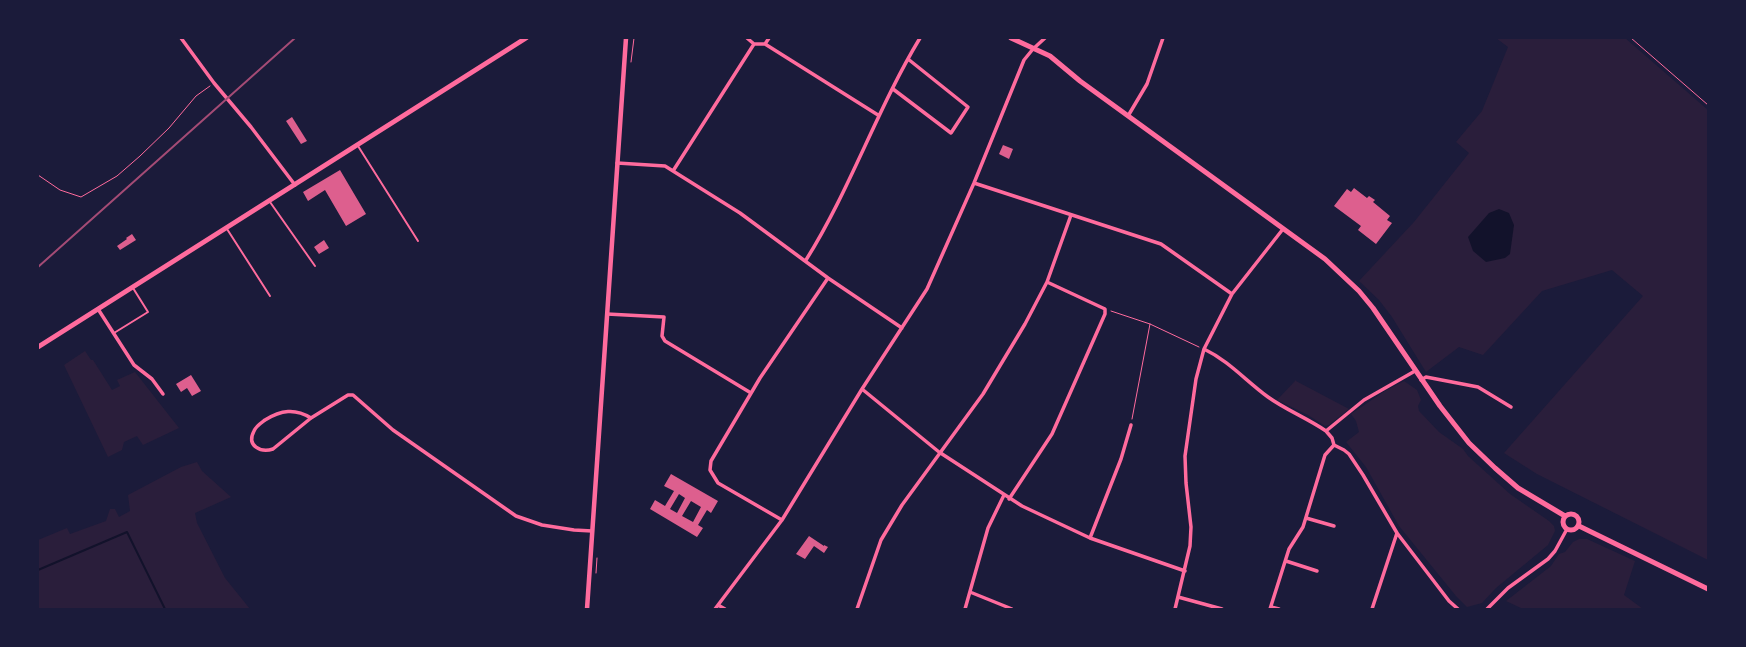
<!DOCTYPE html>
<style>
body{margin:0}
#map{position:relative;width:1746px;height:647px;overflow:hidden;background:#1b1b3a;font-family:Poppins,sans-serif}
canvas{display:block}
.frame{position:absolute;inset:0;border:39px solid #1b1b3a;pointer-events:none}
</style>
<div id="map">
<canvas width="1746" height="647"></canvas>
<div class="frame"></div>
</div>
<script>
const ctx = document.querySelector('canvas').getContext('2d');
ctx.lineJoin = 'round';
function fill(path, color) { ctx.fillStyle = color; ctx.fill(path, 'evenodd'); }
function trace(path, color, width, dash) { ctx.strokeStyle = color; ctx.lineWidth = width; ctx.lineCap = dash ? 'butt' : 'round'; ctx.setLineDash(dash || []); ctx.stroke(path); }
fill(new Path2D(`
 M1496,38H1625L1708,110V560L1537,474L1504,453L1643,296L1612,270L1542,291L1483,355L1459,347L1426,372L1392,317L1379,300L1359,281L1414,222L1469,153L1456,142L1482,111L1508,47Z
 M85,351L91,360H93L112,390L120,386L117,380L135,372L179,428L143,445L137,436L124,442L122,450L108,457L64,365Z
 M1296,380V381L1349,409L1329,425L1325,426L1308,415L1277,400Z
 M1404,381L1417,390L1421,400L1418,406L1419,411L1439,432L1463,449L1468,456L1510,494L1549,521L1554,526L1555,531L1548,545L1496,588L1482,603L1467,607L1456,596L1399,526L1366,467L1346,442L1359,432L1356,421L1351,414L1385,391Z
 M197,462L202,471L231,497L195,513L197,523L225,578L250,609H38V540L67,528L70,534L106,521L110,509H115L119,517L130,511L128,495L181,467Z
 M1579,539H1587L1635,561L1624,595L1643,609H1523L1506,601L1551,566L1559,554L1565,552L1573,542Z`), '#2a1e3b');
fill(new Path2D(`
 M1499,209L1509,213L1514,225L1510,254L1505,258L1486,262L1473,251L1468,237L1489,213Z`), '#12122b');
trace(new Path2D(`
 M38,570L127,532L165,609`), '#12122b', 2);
fill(new Path2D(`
 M292,117L307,141L301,144L286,121Z
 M1003,145L1013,149L1009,159L999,154Z
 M340,170L366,214L346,226L325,190L308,201L303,192Z
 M1354,188L1367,198L1369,196L1375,200L1373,202L1390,216L1387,220L1392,223L1376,244L1358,230L1361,226L1334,206L1347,189L1351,192Z
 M132,234L136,240L120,250L117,246L127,239L126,238Z
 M324,240L329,248L319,254L314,247Z
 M191,375L201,391L192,396L187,388L181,392L176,384Z
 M671,474L718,501L711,513L707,510L698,525L703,528L697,537L650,509L655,500L665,506L674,491L664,486ZM679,494L685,498L677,513L670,509ZM691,501L701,507L693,522L682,516Z
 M809,536L824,546V545L828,547L824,553L814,546L805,559L796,554Z`), '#dd5f8e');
trace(new Path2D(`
 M1631,38L1708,105
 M631,62L634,38
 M38,175L60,190L81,197L117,176L140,156L169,128L196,96L210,86
 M1111,311L1150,324L1199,347
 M1132,419L1150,324
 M596,573L597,558`), '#ff6b9d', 1);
trace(new Path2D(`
 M358,146L418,241
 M270,202L315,266
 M227,229L270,296
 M114,333L148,312L133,288`), '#ff6b9d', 2);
trace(new Path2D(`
 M181,38L214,83L251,127L295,185
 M747,38L754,44
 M765,44L769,38
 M893,89L951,133L968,107L908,59
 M1128,116L1147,84L1163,38
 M617,163L665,166L740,213L828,278L902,328
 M673,171L754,44H765L878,115
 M974,183L1161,244L1232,294
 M806,260C850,190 877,109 920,38
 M98,309L134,365L152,379L163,394
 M607,314L664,317L662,336L665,341L751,393
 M1204,349C1229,361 1246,381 1268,397C1286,410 1307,418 1326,431L1332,438L1334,445L1344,450L1349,454L1363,475L1397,533L1449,601L1458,609
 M1421,380L1426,377L1478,387L1511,407
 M862,389L939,452L1022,506L1090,538L1185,571
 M311,418C295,408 281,410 265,420C261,423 256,426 254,431C246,446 261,453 273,449L311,418L348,395H353L393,430L516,516L542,525L574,530L592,531
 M1326,431L1364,400L1415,371
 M1009,499L1052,434L1105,314V309L1047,282
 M1306,518L1334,526
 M782,520L718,483L710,470L711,461L760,378L828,278
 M1090,538L1121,459L1131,425
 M1286,561L1317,571
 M970,592L1012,609
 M1178,597L1222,609
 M718,605L725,609
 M1271,607L1279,609
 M715,609L782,520L862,389L927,289L974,183L1024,60L1033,49L1045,38
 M857,609L881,540L902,505L983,394L1025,324L1047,282L1071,215
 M965,609L988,528L1004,495
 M1175,609L1190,546L1191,527L1186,483L1185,456L1196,379L1204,349L1232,294L1283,229
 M1270,609L1289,549L1303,527L1325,455L1334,445
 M1372,609L1397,533
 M1487,609L1508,588L1548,559L1555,551L1567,529`), '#ff6b9d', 3.5);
trace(new Path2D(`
 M587,609L626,38`), '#ff6b9d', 4.5);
trace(new Path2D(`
 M1011,38L1050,56L1080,81L1325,259L1359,291L1373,308L1440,406L1469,443L1495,468L1518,488L1565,516
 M38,347L526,38
 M1563 522a8 8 0 1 1 16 0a8 8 0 1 1-16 0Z
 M1579,526L1708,589`), '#ff6b9d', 5);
trace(new Path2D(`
 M38,267L295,38`), '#a44b75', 2);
</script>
